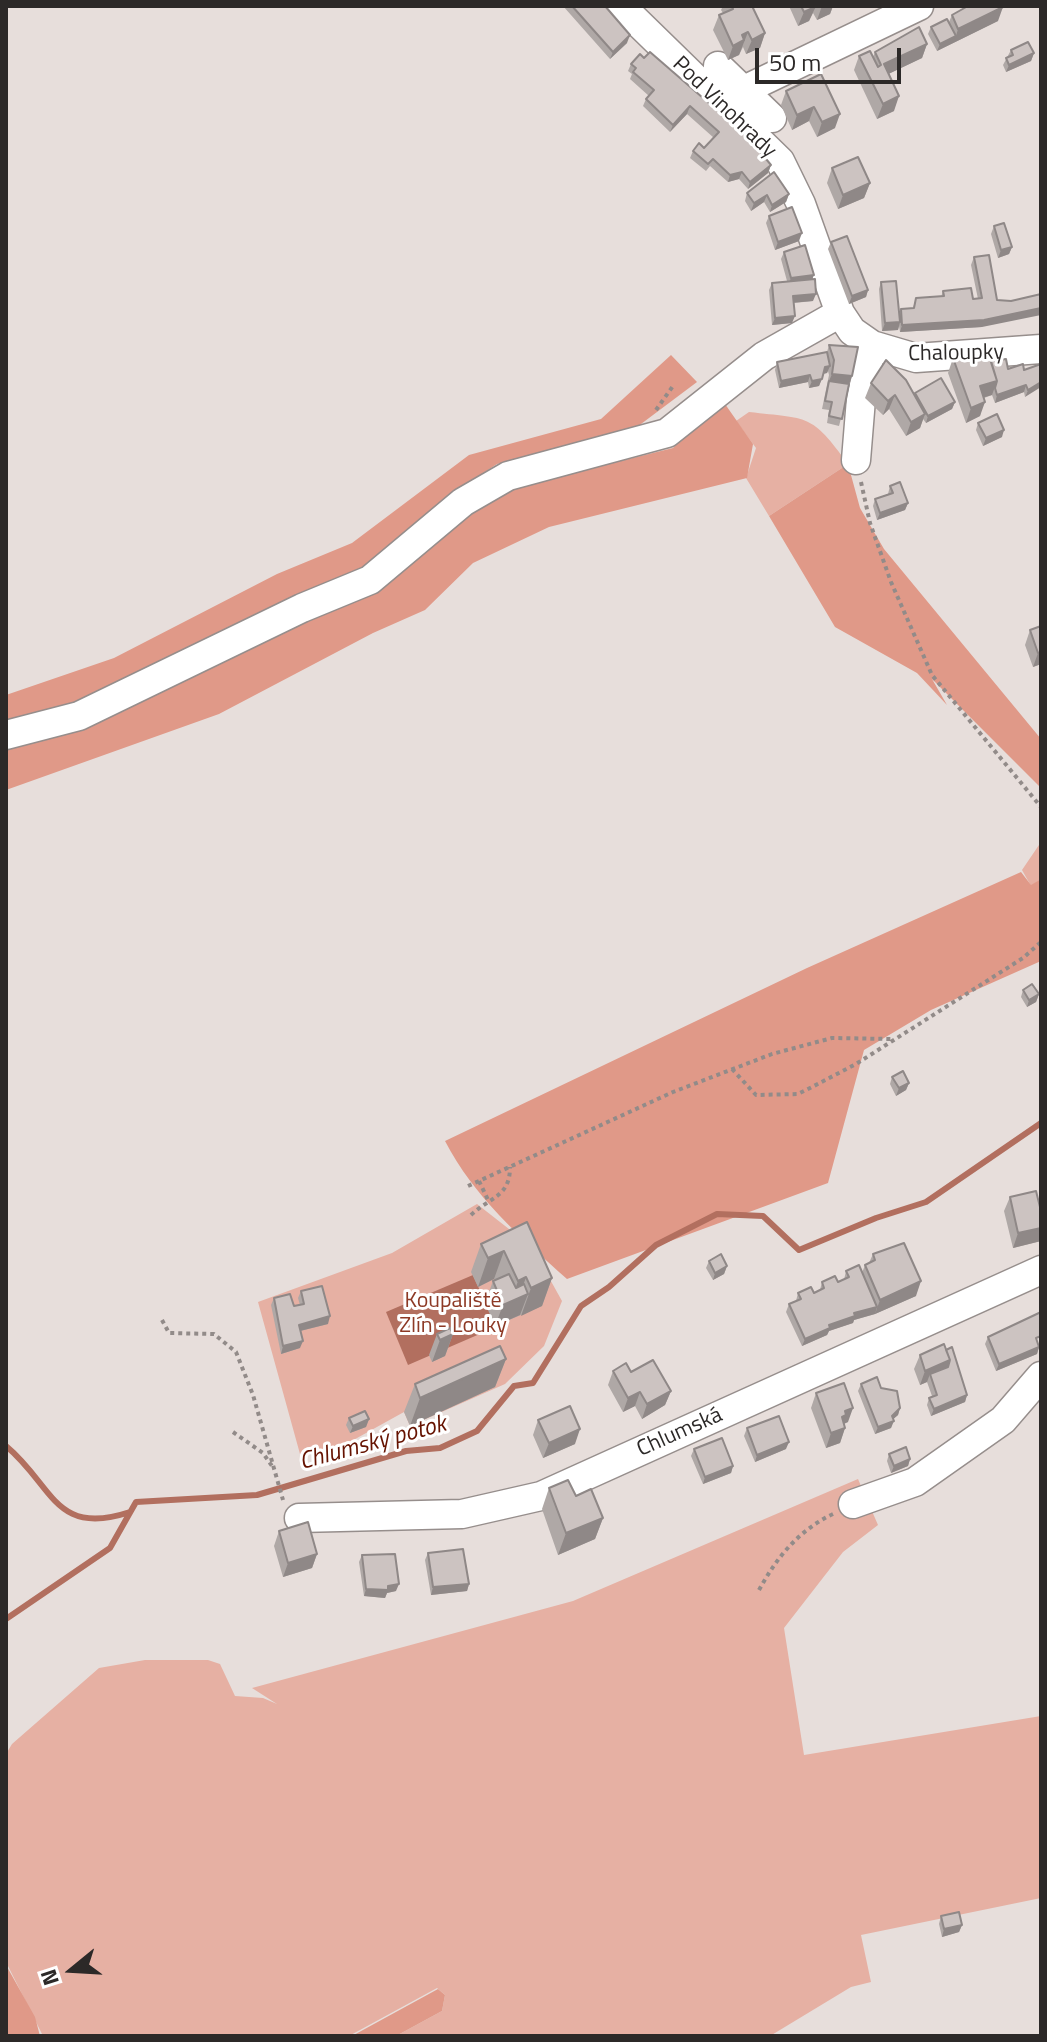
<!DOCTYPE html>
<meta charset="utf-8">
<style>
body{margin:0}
#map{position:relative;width:1047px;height:2042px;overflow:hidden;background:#e7dedb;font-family:"Titillium Web",sans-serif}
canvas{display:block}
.frame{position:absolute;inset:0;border:8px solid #2c2928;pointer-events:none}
.north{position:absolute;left:32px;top:1930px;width:80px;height:80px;-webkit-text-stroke:6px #fff;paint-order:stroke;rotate:252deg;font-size:22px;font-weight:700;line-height:32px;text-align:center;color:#2c2928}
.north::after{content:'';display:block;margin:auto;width:28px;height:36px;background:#2c2928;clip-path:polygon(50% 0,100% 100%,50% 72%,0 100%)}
.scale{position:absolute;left:755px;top:48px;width:146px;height:36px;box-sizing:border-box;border:4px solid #2c2928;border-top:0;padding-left:10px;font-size:24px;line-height:28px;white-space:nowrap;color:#2c2928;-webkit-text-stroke:6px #fff;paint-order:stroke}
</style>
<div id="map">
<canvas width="1047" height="2042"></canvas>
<div class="frame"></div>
<div class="north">N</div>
<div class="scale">50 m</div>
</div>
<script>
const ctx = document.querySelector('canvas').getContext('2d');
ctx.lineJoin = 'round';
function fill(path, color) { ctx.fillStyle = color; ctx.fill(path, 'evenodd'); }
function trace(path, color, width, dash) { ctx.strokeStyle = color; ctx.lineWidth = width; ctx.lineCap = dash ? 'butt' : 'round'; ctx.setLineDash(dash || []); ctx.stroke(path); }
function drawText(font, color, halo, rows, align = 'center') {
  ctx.font = font + ' "Titillium Web",sans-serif'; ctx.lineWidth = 6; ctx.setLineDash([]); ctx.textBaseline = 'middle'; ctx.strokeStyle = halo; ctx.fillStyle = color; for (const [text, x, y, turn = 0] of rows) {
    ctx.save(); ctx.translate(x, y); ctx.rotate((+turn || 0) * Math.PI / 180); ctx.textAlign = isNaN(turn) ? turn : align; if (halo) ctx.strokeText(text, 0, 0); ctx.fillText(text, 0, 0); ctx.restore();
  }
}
fill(new Path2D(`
 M749,412C809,419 811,413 848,464L769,516L746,478L756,448L736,421Z
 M1041,842V879L1031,886L1022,870Z
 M477,1204L532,1247L562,1301L544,1346L505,1384L410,1426L404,1412L348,1443L300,1454L258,1302L392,1253Z
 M858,1479L878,1525L843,1552L784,1628L804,1755L1041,1716V1898L861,1935L871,1982L851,1987L770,2036H396L442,2011L445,1995L437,1988L349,2036H43L6,1962V1754L12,1744L99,1668L145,1660H208L220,1664L235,1696L263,1698L277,1704L252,1688L573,1601Z`), '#e6b0a3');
fill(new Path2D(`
 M671,355L697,382L637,427L497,464L456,491L363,573L77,708L6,726V695L114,658L277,574L352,543L469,455L601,419Z
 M725,404L753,444L747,478L549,527L473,563L425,610L373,633L219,714L6,790V742L83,723L512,488L673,448L694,425Z
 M848,464L860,508L884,549L1041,739V788L932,679L947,705L917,673L835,627L769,516Z
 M1021,872L1031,885L1041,879V961L931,1010L864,1050L828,1183L567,1279C520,1237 474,1197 445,1141L807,968Z
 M6,1965L35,2017L40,2036H6Z
 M438,1989L445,1995L442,2011L396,2036H352Z`), '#e09988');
fill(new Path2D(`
 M473,1275L496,1327L408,1365L386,1312Z`), '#b26f5f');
trace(new Path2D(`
 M6,1446C54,1486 54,1537 130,1512
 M6,1619L110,1548L136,1502L257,1495L406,1451L440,1448L477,1431L514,1386L533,1383L581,1306L609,1287L656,1245L717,1214L763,1216L799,1250L876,1218L926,1202L1041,1123`), '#b26f5f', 6);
const minor = new Path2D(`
 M621,6L780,161L801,204L840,313L852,331L872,345L916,358L1041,349
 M718,66L772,118
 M744,90L919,6
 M856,460L861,399L872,345
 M6,735L79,716L302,608L370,580L463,502L508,476L667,433L764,356L840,313
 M853,1504L915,1482L1003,1420L1041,1376
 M299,1518L462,1514L541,1496L1041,1270`);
trace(minor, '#968e8c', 31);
trace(new Path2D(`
 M656,410L673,386
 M861,482L870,523L891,582L932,675L1041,807
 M732,1069L756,1095L798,1094L812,1087L856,1064L1023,958L1041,942
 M479,1181L489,1202
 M468,1186L673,1092L772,1054L832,1038L893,1039
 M471,1215C490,1197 510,1197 510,1167
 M162,1320L169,1333L214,1334L236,1352L253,1395L283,1500
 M233,1432L263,1453L272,1466
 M759,1590C777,1557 799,1530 833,1514`), '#928b89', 4, [4, 4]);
trace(minor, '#fff', 28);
fill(new Path2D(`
 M563,6H605L627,43L610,59Z
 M723,6H752L765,33L760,48L746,54L743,47L739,55L728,60L713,30L719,15L723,13L721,10Z
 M789,6H833L830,14L817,20L813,13L809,21L798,26Z
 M952,15L998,21L937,51L928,34L931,27L949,22Z
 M927,44L922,58L888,74L894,111L877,119L854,70L859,56L873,57L875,52Z
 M1011,50L1034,53L1031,61L1006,72L1003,65Z
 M631,64L771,165L768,173L748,189L739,179L728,182L710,166L706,171L690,158L693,151L704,148L714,138L687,114L670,132L643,106L646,99L649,96L630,79L632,74L628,71Z
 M821,74L835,128L817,137L809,121L792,130L781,105L786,91Z
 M832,168L870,183L864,198L838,209L827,183Z
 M747,193L789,194L786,202L770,212L764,202L751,211L745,201Z
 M769,216L799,241L775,250L766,223Z
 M994,226L1012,247L1009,254L998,258L991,234Z
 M831,242L868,290L866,297L849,304L828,249Z
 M784,252L813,279V301L794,303L792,323L772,325L769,290L772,283L787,281L781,259Z
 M989,255L982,327L900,332L899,326L898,330L882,331L879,289L881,282L899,314L901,309L913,308L916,298L941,297L943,291L973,299H978L971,265L974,257Z
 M829,345L852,376L839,426L827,423L829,410L822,409L829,375L828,371L827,373L823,374L819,386L809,388L808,382L779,388L775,370L777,362L827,352Z
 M953,358L991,361L1008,369L1024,370L1041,364L1025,397L1024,392L995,403L992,395L984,398L980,416L966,423L948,373Z
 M871,383L914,394L915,393L955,402L952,409L926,423L923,419L920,428L906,436L889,409L883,415L865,398Z
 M978,423L1002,437L983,446L976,430Z
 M890,486L908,503L905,510L877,520L873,506L875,499L888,494Z
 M1041,626V664L1033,667L1025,645L1030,630Z
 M1023,990L1039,994L1036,1002L1027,1007L1021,997Z
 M892,1077L909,1083L906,1090L896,1096L890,1084Z
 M1010,1197L1041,1206V1241L1013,1248L1004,1211Z
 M527,1222L552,1278L542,1306L495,1326L485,1303L493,1281L495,1280L494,1279L478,1287L471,1272L481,1244Z
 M873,1254L916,1296L875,1314L854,1320L853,1323L829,1331L827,1335L802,1346L786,1312L789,1304L796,1301L798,1293H814L820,1290L822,1282H838L844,1280L846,1271L862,1273L865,1265L869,1263Z
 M709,1261L727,1266L724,1274L713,1280L706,1268Z
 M301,1291L328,1324L300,1331V1348L281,1354L271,1305L274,1298L294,1306L300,1305L298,1298Z
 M437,1334H453L445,1356L432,1362L429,1355Z
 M988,1337L1038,1344L1039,1347L1037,1354L996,1371L985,1344Z
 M920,1355L967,1395L965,1402L931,1416L927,1405L929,1398L932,1396L927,1382L920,1385L914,1369Z
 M506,1359L495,1387L410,1426L404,1412L415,1384Z
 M613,1371L631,1372L671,1391L665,1405L642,1419L635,1406L623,1412L608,1385Z
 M861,1384L881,1388L900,1408L898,1415L893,1419L891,1428L875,1434L858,1391Z
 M816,1393L848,1422L844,1424L845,1428L840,1443L826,1448L811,1408Z
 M349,1418L369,1419L366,1427L350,1433L346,1425Z
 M538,1420L575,1444L543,1458L533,1435Z
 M747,1428L786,1449L755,1462L744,1436Z
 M694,1449L733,1466L731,1473L703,1484L691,1456Z
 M889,1454L910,1459L908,1466L891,1473L887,1461Z
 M549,1488L603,1518L595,1539L558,1555L542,1509Z
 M279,1531L317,1554L312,1568L283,1577L274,1546Z
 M428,1553L469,1584L467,1591L431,1595L425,1560Z
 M362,1555L396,1591L387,1593L385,1598L364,1596L359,1562Z
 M941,1916L962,1925L959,1932L942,1937L939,1924Z`), '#afa8a6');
fill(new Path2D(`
 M811,6H816L809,21L798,26L804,12Z
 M822,6H833L830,14L817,20Z
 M1003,7L998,21L937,51L940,44L956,36L958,29Z
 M748,32L739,55L728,60L733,46L742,35Z
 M765,33L760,48L746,54L752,40Z
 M630,35L627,43L610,59L613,52Z
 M927,44L922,58L878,79L884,64Z
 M1034,53L1031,61L1006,72L1009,65Z
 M899,96L894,111L877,119L883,104Z
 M690,106L687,114L670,132L673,125Z
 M814,107L809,121L792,130L797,115Z
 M840,114L835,128L817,137L822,122Z
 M771,165L768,173L748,189L750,182Z
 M742,172L739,179L728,182L730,175Z
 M870,183L864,198L838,209L843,195Z
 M789,194L786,202L770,212L772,205Z
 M767,195L764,202L751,211L754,203Z
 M802,233L799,241L775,250L778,242Z
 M1012,247L1009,254L998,258L1001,250Z
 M814,275L811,282L788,285L791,278Z
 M868,290L866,297L849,304L852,296Z
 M816,294L813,301L790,303L793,296Z
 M1041,308V315L982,327L900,332L902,325Z
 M795,316L792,323L772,325L775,318Z
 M900,322L898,330L882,331L885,323Z
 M830,366L827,373L822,374L825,367Z
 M832,374L852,376L847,391L829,381Z
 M810,375L808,382L779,388L781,381Z
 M822,379L819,386L809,388L812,381Z
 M997,381L992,395L975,400L980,386Z
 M1041,382V387L1025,397L1028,390Z
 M1026,385L1024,392L995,403L997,395Z
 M895,395L889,409L883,415L888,401Z
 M955,402L952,409L926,423L928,416Z
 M985,402L980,416L966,423L971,408Z
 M925,414L920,428L906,436L911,422Z
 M1004,430L1002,437L983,446L986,438Z
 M908,503L905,510L877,520L880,513Z
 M1041,652V664L1033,667L1038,653Z
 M1039,994L1036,1002L1027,1007L1029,1000Z
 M909,1083L906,1090L896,1096L899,1088Z
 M1041,1228V1241L1013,1248L1018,1233Z
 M504,1251L494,1279L478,1287L488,1258Z
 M727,1266L724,1274L713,1280L715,1273Z
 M526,1277L519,1298L528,1294L520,1315L495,1326L503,1305L511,1301L518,1281Z
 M552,1278L542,1306L521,1316L531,1288Z
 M921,1281L916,1296L875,1314L880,1300Z
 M877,1307L875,1314L854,1320L853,1323L829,1331L827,1335L802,1346L805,1339L829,1325L854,1313Z
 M330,1316L328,1324L296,1332L299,1325Z
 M453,1334L445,1356L432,1362L440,1340Z
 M303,1341L300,1348L281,1354L283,1346Z
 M1039,1347L1037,1354L996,1371L999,1364Z
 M506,1359L495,1387L410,1426L420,1398Z
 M950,1360L945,1375L930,1374L927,1382L920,1385L925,1371Z
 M671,1391L665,1405L642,1419L647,1404Z
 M640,1392L635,1406L623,1412L628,1398Z
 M967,1395L965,1402L931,1416L934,1409Z
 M853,1408L848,1422L843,1424L845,1428L840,1443L826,1448L831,1433L845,1411Z
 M900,1408L898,1415L890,1422L894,1421L891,1428L875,1434L878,1427Z
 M369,1419L366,1427L350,1433L353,1426Z
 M580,1429L575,1444L543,1458L549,1443Z
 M789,1442L786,1449L755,1462L757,1455Z
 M910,1459L908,1466L891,1473L894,1466Z
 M733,1466L731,1473L703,1484L705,1477Z
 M603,1518L595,1539L558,1555L566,1533Z
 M317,1554L312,1568L283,1577L288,1563Z
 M399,1584L396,1591L387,1593L385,1598L364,1596L366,1589Z
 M469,1584L467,1591L431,1595L433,1587Z
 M962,1925L959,1932L942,1937L944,1929Z`), '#8f8887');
const building = new Path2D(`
 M572,6H605L630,35L613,52Z
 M732,6H752L765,33L752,40L748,32L742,35L744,40L733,46L719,15L733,9Z
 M801,6H814L815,7L804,12Z
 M968,6H1003V7L958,29L952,15Z
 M947,19L956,36L940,44L931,27Z
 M919,27L927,44L884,64L899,96L883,104L859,56L870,51L878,67L881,65L875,52Z
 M1028,42L1034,53L1009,65L1006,58L1013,55L1011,50Z
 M650,52L748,137L771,165L750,182L742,172L730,175L713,159L708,164L693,151L699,143L704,148L719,132L690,106L673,125L646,99L654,90L633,72L636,68L631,64L640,54L644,58Z
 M821,74L840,114L822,122L814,107L797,115L786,91Z
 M858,157L870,183L843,195L832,168Z
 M774,172L789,194L772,205L767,195L754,203L747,193Z
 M792,207L802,233L778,242L769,216Z
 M1004,223L1012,247L1001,250L994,226Z
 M847,236L868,290L852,296L831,242Z
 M805,245L814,275L791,278L784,252Z
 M989,255L997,300L1011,301L1041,294V308L984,320L902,325L901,309L914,308L916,298L944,296L943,291L971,288L973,299L982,298L974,257Z
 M815,279L816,294L793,296L795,316L775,318L772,283Z
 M896,281L900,322L885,323L881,282Z
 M829,345L858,347L852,376L832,374L834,360Z
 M827,352L830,366L825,367L822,379L812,381L810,375L781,381L777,362Z
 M989,356L997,381L980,386L985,402L971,408L953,358Z
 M1006,359L1008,369L1023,364L1024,370L1041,364V382L1028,390L1026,385L997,395L995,388L997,381L991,361Z
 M886,360L906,380L925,414L911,422L895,395L888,401L871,383Z
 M941,378L955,402L928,416L915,393Z
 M829,381L849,384L842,419L829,416L832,402L825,401Z
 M997,414L1004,430L986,438L978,423Z
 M900,482L908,503L880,513L875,499L893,493L890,486Z
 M1041,626V652L1038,653L1030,630Z
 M1032,984L1039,994L1029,1000L1023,990Z
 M903,1071L909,1083L899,1088L892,1077Z
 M1036,1191L1040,1207L1041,1206V1228L1018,1233L1010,1197Z
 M527,1222L552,1278L531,1288L526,1277L518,1281L504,1251L488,1258L481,1244Z
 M904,1243L921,1281L880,1300L865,1265L875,1260L873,1254Z
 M721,1254L727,1266L715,1273L709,1261Z
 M859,1265L877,1307L854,1313L855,1316L829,1325L830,1328L805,1339L789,1304L801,1299L798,1293L811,1287L814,1293L824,1288L822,1282L835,1276L838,1282L849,1277L846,1271Z
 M509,1274L516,1288L524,1284L528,1294L503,1305L493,1281Z
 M322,1286L330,1316L299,1325L303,1341L283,1346L274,1298L290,1294L294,1306L304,1304L301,1291Z
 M1041,1312V1336L1036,1338L1039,1347L999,1364L988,1337Z
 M450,1328L453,1334L440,1340L437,1334Z
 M944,1344L950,1360L925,1371L920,1355Z
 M500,1346L506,1359L420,1398L415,1384Z
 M952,1347L967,1395L934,1409L929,1398L937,1395L930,1374L948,1367L950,1360L946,1350Z
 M653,1360L671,1391L647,1404L640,1392L628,1398L613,1371L626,1363L631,1372Z
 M877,1377L881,1388L897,1391L900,1408L892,1416L894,1421L878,1427L861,1384Z
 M844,1383L853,1408L845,1411L846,1415L842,1417L845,1428L831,1433L816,1393Z
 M570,1406L580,1429L549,1443L538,1420Z
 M365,1411L369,1419L353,1426L349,1418Z
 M779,1416L789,1442L757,1455L747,1428Z
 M722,1438L733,1466L705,1477L694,1449Z
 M906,1447L910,1459L894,1466L889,1454Z
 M568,1480L576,1496L591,1489L603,1518L566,1533L549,1488Z
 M308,1522L317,1554L288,1563L279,1531Z
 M463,1549L469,1584L433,1587L428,1553Z
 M395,1554L399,1584L388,1586V1590L366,1589L362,1555Z
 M959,1912L962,1925L944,1929L941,1916Z`);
fill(building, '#ccc3c1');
trace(building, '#8f8887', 2);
drawText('22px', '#2c2928', '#fff', [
 ["Pod Vinohrady",724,108,44],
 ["Chaloupky",956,354,-1],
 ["Chlumská",680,1433,-24]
]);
drawText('22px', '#8d3925', '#fff', [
 ["Koupaliště",453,1302],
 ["Zlín - Louky",453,1327]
]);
drawText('italic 24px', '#651200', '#fff', [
 ["Chlumský potok",373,1444,-15]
]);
</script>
